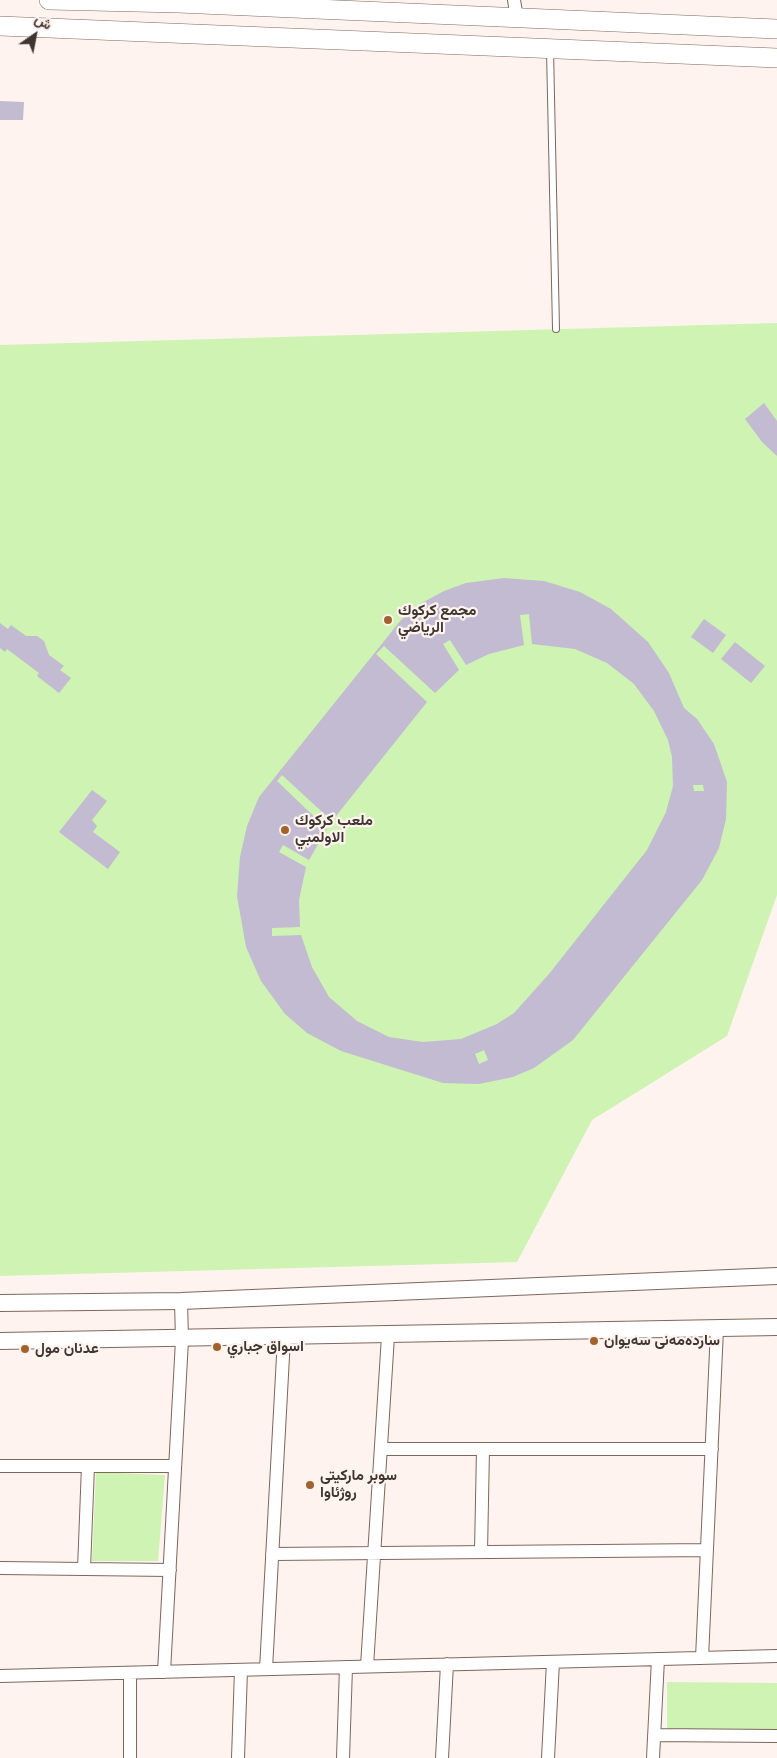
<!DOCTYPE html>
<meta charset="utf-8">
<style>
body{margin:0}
#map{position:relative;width:777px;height:1758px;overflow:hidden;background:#fef3ee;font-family:Karla,Vazirmatn,sans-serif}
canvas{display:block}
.north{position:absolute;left:10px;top:10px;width:50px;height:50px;-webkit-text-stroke:4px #fef3ee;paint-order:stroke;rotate:33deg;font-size:14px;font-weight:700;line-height:20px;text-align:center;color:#3f3531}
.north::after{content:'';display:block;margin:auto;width:18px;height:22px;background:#3f3531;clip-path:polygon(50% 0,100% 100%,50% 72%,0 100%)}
</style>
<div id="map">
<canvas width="777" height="1758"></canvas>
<div class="north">ش</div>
</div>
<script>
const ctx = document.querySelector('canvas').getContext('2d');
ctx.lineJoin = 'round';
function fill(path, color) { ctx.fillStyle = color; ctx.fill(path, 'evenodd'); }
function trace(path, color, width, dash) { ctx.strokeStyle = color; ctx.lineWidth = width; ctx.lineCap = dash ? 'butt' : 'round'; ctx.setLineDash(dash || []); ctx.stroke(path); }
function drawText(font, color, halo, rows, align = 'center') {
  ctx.font = font + ' Karla,Vazirmatn,sans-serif'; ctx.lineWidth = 4.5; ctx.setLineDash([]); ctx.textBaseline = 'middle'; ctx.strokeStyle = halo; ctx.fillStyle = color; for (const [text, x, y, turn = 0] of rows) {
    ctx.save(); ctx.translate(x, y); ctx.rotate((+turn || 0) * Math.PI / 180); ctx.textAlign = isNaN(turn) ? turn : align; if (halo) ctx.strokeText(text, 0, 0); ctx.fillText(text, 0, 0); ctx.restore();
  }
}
fill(new Path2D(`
 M777,323V895L727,1036L592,1120L517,1262L0,1276V345Z
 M96,1472L165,1475L158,1561H92Z
 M667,1682L777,1683V1734L667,1733Z`), '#cef3b3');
fill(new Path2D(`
 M0,101L24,102L23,120H0Z
 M764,403L777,421V456L762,442L745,419Z
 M504,578L544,581L580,592L611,609L648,642L669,673L684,708L697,719L714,744L727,782L726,819L719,848L702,880L573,1040L534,1068L513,1077L479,1084L443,1083L341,1051L307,1033L285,1014L261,981L246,947L237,896L240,857L247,826L259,797L401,620L420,604L444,591L466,583ZM529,614L532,644L575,649L607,663L634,684L654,711L668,740L672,757L673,786L666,812L647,850L549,974L514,1013L497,1024L461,1039L423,1042L389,1037L357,1021L329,997L312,967L301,935L272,936V928L300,927L299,900L306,867L279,852L283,845L309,860L327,829L277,781L282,775L332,821L427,702L376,654L384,646L435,693L459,670L443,644L450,640L466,665L489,654L524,645L520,615ZM693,785H703L704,791H694ZM484,1050L488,1060L479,1064L475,1054Z
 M704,619L726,635L713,653L691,637Z
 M0,623L8,629L11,625L26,636H37L44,641L49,655L64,666L60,670L71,678L59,693L37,676L39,673L7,649L5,652L0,648Z
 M735,642L765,666L751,683L721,659Z
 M92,790L107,801L92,820L97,826L93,832L120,852L108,869L59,832Z`), '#c2bbd2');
const service = new Path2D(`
 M550,50L556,329`);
const minor = new Path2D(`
 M514,0L517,18
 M381,1449H712
 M0,1466H175
 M481,1552L483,1449
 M272,1554L707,1550
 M0,1568L170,1570
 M84,1569L88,1466
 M702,1658L717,1329
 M367,1666L388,1336
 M266,1669L284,1338
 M164,1672L182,1340L181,1301
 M130,1673V1758
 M0,1676L777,1656
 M654,1735L777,1736
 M238,1758L241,1670
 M343,1758L346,1667
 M442,1758L447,1664
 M548,1758L553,1662
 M653,1758L658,1659`);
const tertiary = new Path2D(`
 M0,1303L181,1301L777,1276
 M0,1341L777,1327`);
const secondary = new Path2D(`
 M49,0L178,3L777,29
 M0,26L777,58`);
trace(service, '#7d675d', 8);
trace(minor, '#7d675d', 14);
trace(tertiary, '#7d675d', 18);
trace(secondary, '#7d675d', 20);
trace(service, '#fff', 6);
trace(minor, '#fff', 12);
trace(tertiary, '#fff', 16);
trace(secondary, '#fff', 19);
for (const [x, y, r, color] of [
 [388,620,5,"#a3622d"],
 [285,830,5,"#a3622d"],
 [594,1341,5,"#a3622d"],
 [217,1347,5,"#a3622d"],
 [25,1349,5,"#a3622d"],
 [310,1485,5,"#a3622d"]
]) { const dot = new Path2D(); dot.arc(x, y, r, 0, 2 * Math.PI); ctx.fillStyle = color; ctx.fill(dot); trace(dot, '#fef3ee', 2); }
drawText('bold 15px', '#3f3531', '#fef3ee', [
 ["مجمع كركوك",398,611],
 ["الرياضي",398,628],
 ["ملعب كركوك",295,821],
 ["الاولمبي",295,838],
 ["ساردەمەنی سەیوان",604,1341],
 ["اسواق جباري",227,1347],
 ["عدنان مول",35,1349],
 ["سوبر ماركيتى",320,1476],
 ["روژئاوا",320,1493]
], 'left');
</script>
